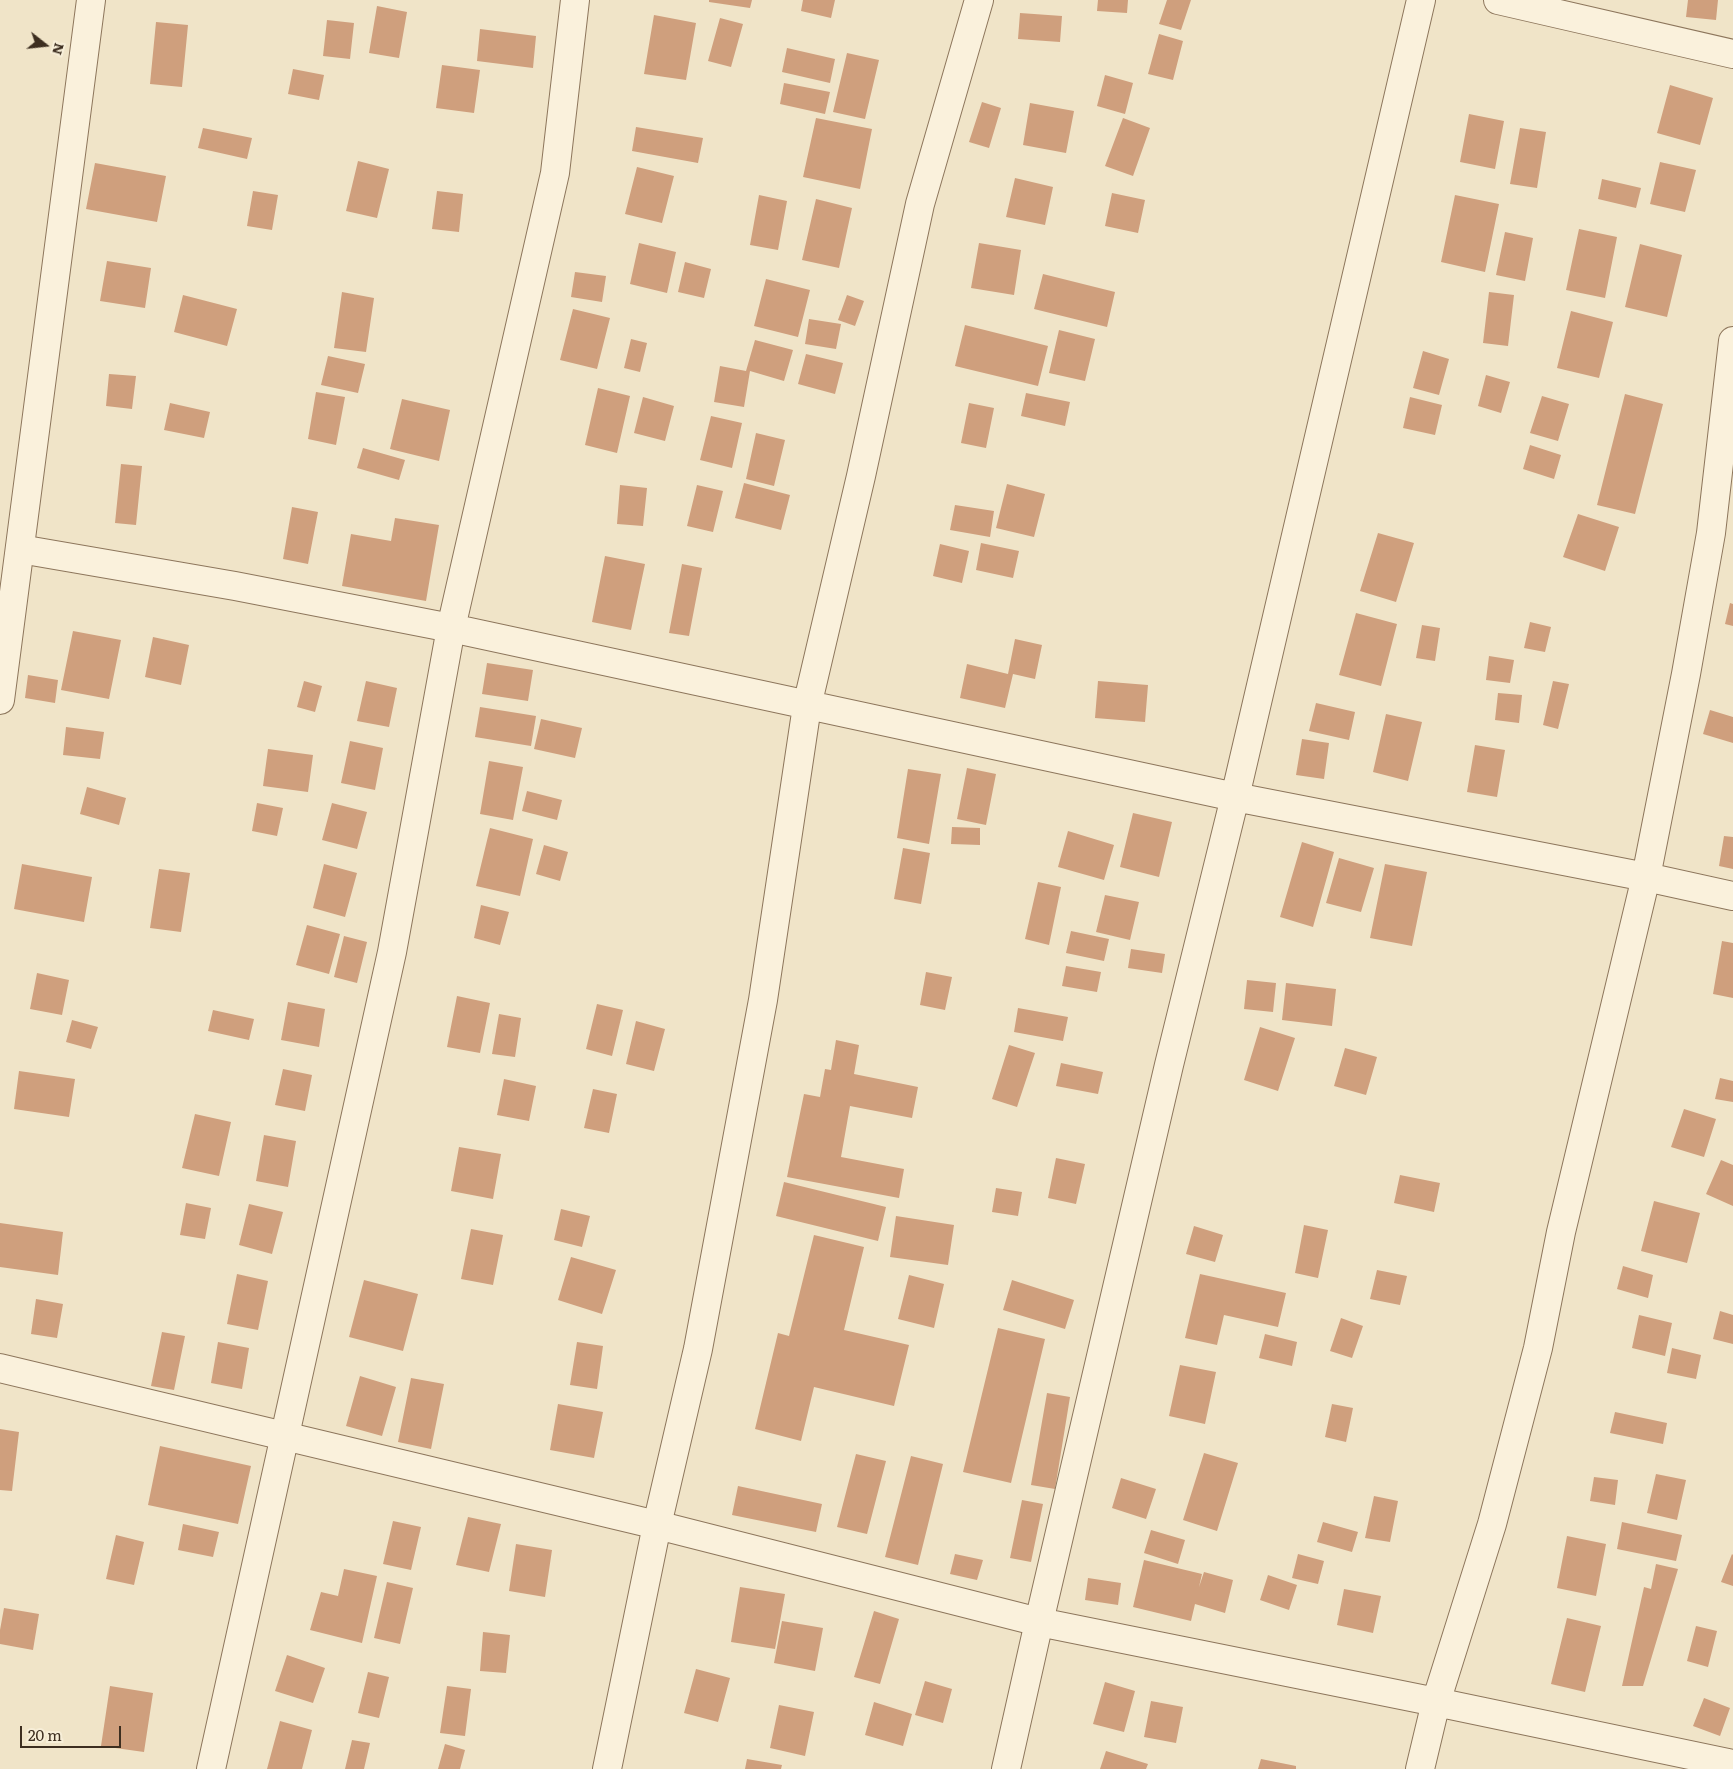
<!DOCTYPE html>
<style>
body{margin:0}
#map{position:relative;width:1733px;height:1769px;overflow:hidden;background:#f0e4c8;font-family:Literata,serif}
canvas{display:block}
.north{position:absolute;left:20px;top:20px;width:50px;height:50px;-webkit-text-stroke:4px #f7eed8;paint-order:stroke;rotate:106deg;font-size:14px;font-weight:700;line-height:20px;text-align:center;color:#3d2e20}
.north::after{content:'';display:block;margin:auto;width:18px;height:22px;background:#3d2e20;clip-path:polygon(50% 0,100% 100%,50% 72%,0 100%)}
.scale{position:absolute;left:20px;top:1726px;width:101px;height:22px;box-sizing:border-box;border:2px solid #3d2e20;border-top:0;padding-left:6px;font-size:15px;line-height:18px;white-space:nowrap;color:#3d2e20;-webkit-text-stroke:4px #f7eed8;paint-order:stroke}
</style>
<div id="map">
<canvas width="1733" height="1769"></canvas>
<div class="north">N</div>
<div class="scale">20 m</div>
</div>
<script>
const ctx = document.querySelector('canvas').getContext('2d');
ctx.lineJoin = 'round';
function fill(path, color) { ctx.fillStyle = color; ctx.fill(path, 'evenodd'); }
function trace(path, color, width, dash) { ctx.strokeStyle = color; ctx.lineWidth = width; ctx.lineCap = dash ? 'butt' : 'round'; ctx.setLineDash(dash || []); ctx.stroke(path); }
fill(new Path2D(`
 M709,0H752L750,8L709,2Z
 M803,0H835L831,18L801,11Z
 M1098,0H1128L1127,13L1097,11Z
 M1167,0H1191L1181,30L1159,24Z
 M1688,0H1718L1716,20L1686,17Z
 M377,6L407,12L399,58L369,53Z
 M1020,13L1062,16L1060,42L1018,39Z
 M654,15L696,23L686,80L644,74Z
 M720,18L743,24L731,67L708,61Z
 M327,20L354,23L350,59L323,56Z
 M156,22L188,25L182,87L150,84Z
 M480,29L536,36L533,68L477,61Z
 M1159,34L1183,41L1173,80L1148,74Z
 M787,48L835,59L830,83L782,72Z
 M847,53L879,60L865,119L833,112Z
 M442,65L480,70L474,113L436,108Z
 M293,69L324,75L319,100L288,94Z
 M1105,75L1133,83L1125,114L1097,106Z
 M784,83L830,92L825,114L780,104Z
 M1670,85L1713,98L1700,145L1657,133Z
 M982,102L1001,108L989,148L969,142Z
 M1030,103L1074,111L1066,153L1023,145Z
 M1469,114L1504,121L1495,169L1460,162Z
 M816,118L872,129L860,189L803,177Z
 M1123,118L1150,128L1133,176L1105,166Z
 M636,127L703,138L698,163L632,151Z
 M203,128L252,138L247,159L198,148Z
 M1520,128L1546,132L1537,188L1510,184Z
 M358,161L389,169L377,218L346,211Z
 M1660,162L1696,170L1685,212L1650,204Z
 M95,163L166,176L157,222L86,209Z
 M637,167L674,176L662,223L625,214Z
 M1015,178L1053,187L1045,225L1006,217Z
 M1602,179L1641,188L1636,208L1598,199Z
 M253,191L278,195L272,230L247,226Z
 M437,191L463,194L459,232L432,229Z
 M1112,193L1145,200L1138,233L1105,226Z
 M759,195L787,201L778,250L750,245Z
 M1455,195L1499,204L1485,272L1441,262Z
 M816,199L852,208L839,268L802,260Z
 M1579,229L1617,237L1605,298L1566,290Z
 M1505,232L1533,238L1525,281L1496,275Z
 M639,243L676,252L667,293L630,284Z
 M979,243L1021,250L1014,295L971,288Z
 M1640,244L1682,255L1667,317L1625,307Z
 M107,261L151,268L145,308L100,301Z
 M685,262L711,269L704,298L678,292Z
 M575,272L606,276L602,302L571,297Z
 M1043,274L1115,292L1107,327L1034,309Z
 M766,279L810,290L798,337L754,326Z
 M342,292L374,298L366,352L334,348Z
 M1489,292L1514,295L1508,346L1483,343Z
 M183,295L237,309L227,346L174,332Z
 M847,295L864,301L855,326L838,320Z
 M573,309L610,318L597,369L560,360Z
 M1571,311L1613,322L1599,378L1557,368Z
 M809,319L841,324L836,349L805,344Z
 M965,325L1048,346L1038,386L955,366Z
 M1059,330L1095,339L1085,381L1049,373Z
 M631,339L647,343L640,372L624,368Z
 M755,340L793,350L784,381L750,371L744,407L714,402L720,366L746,371Z
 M1423,351L1449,359L1439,395L1413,388Z
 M806,354L843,363L835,394L798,384Z
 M328,356L365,364L358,393L321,385Z
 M109,374L136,376L132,409L106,406Z
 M1486,375L1510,382L1501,413L1478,406Z
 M598,388L630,396L617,453L585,445Z
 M316,392L345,397L336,445L308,439Z
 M1026,393L1070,402L1065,426L1021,416Z
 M1625,394L1663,404L1635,514L1597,505Z
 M1542,396L1569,404L1558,441L1530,433Z
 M643,397L674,406L665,441L634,433Z
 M1410,397L1442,405L1435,435L1403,428Z
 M402,399L450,410L439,461L390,449Z
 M170,403L210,412L204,438L164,430Z
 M969,403L994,408L986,448L961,443Z
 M711,416L742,423L732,468L700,460Z
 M756,433L785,440L774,486L746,479Z
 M1530,445L1561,455L1554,479L1523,469Z
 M363,448L405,460L399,480L357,468Z
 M121,464L142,466L136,525L115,523Z
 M744,483L790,495L781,530L735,518Z
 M1007,484L1045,494L1034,537L996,528Z
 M620,485L647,488L643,526L617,524Z
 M697,485L723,491L713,532L687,526Z
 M955,505L994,511L990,537L950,530Z
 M292,507L318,512L308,564L283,559Z
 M1578,514L1619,527L1605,571L1563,557Z
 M395,518L439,525L426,601L342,586L351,534L391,541Z
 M1378,533L1414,543L1396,602L1360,591Z
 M981,543L1019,551L1013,578L976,570Z
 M940,544L969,551L962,583L933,576Z
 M605,556L645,564L631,630L592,622Z
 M682,564L702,568L689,636L669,633Z
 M1730,603L1733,604V626L1725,624Z
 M1356,613L1397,624L1381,686L1339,675Z
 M1530,622L1551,627L1545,652L1524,648Z
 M1422,625L1440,628L1435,661L1416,658Z
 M73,631L121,640L109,699L61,690Z
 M153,637L189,645L181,685L145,677Z
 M1015,639L1042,645L1035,679L1013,674L1005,708L960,698L967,664L1008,674Z
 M1489,656L1514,660L1510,683L1486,680Z
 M487,663L533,670L528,701L482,694Z
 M28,675L58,680L55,703L25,698Z
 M304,681L322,686L315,712L297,707Z
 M366,681L397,688L389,727L357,721Z
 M1098,681L1148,685L1145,722L1095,718Z
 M1553,681L1569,684L1558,729L1543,725Z
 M1498,693L1522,695L1519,723L1495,720Z
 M1316,703L1355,712L1349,740L1309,731Z
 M480,707L536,716L531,746L475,737Z
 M1710,710L1733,717V743L1703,734Z
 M1386,714L1422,722L1408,781L1373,772Z
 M541,719L582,728L575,758L534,749Z
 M66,727L104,732L100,759L63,755Z
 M1302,739L1329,743L1324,779L1296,775Z
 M350,741L383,748L375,790L341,783Z
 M1475,745L1505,750L1497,797L1467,792Z
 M268,749L313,755L308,792L263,786Z
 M489,761L523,767L513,820L480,814Z
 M967,768L996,774L986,825L957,819Z
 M908,769L941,774L929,844L897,838Z
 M87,787L126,798L119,825L80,814Z
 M527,791L562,800L557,820L522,811Z
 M257,803L283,808L277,836L252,831Z
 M332,803L367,812L357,849L322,840Z
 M1133,813L1172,822L1159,877L1120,867Z
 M952,827L980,828V845L951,844Z
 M490,828L533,839L520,896L476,886Z
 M1068,831L1114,845L1104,880L1058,867Z
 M1724,836L1733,837V869L1719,866Z
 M1302,842L1334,852L1313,927L1280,917Z
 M544,845L568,852L560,881L536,874Z
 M903,848L930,853L921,904L894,899Z
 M1339,858L1374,868L1361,912L1326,903Z
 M22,864L92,877L84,922L14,909Z
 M324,864L357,873L345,917L313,908Z
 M1385,864L1427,872L1412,946L1370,938Z
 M159,869L190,873L181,932L150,928Z
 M1038,882L1061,887L1049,945L1025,939Z
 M1105,895L1139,902L1130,940L1096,932Z
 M481,905L509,912L500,945L474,938Z
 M307,925L340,934L329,974L296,965Z
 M1071,931L1109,939L1104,961L1066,953Z
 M344,936L367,942L357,983L334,977Z
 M1722,941L1733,943V998L1713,994Z
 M1131,949L1165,954L1162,973L1128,968Z
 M1066,966L1101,972L1097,992L1062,986Z
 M926,972L952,977L945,1010L920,1005Z
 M37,973L69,980L62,1015L30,1009Z
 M1247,980L1276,983L1273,1012L1244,1009Z
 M1286,983L1336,989L1332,1026L1282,1020Z
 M457,996L490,1003L480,1053L447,1047Z
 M288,1002L325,1009L319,1047L281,1040Z
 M597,1004L623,1010L612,1056L586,1049Z
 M1018,1008L1068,1017L1063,1041L1014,1032Z
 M213,1010L254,1019L249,1040L208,1031Z
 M499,1014L521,1018L515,1057L492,1054Z
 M72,1020L98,1027L91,1049L66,1042Z
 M636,1021L665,1029L654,1071L626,1064Z
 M1260,1027L1295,1038L1278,1091L1244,1080Z
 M836,1040L859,1045L854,1074L918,1087L912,1118L850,1106L841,1157L904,1169L899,1198L787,1177L804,1094L820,1097L825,1069L831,1070Z
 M1009,1045L1035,1053L1017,1107L992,1099Z
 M1345,1048L1377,1057L1366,1095L1334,1086Z
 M1061,1063L1103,1072L1098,1094L1056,1086Z
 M283,1069L312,1075L305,1111L275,1105Z
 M19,1071L75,1079L69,1117L14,1109Z
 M1720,1078L1733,1081V1102L1715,1099Z
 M504,1079L536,1086L529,1121L497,1115Z
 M593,1089L617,1094L609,1133L584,1128Z
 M1684,1109L1716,1119L1704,1157L1671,1147Z
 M195,1114L231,1122L219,1176L182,1168Z
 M264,1135L296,1141L288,1187L256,1181Z
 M459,1147L501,1154L493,1199L451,1191Z
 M1056,1158L1085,1164L1076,1204L1048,1198Z
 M1721,1160L1733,1165V1206L1706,1194Z
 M1400,1175L1440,1183L1434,1212L1394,1203Z
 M784,1182L886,1207L878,1241L776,1216Z
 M996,1188L1022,1192L1018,1216L992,1212Z
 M1654,1201L1700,1213L1687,1263L1641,1251Z
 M186,1203L211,1208L205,1239L180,1235Z
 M249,1204L283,1212L272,1254L239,1245Z
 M561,1209L590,1216L582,1247L554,1240Z
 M896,1216L954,1225L948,1265L890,1257Z
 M0,1223L63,1232L58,1275L0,1267Z
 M1304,1225L1328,1230L1318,1278L1295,1273Z
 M1194,1226L1223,1235L1215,1262L1186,1254Z
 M471,1229L503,1235L493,1285L461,1279Z
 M814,1235L864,1247L844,1330L909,1345L894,1406L814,1387L801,1441L755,1429L778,1333L789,1336Z
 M571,1257L616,1270L602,1314L558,1300Z
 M1623,1266L1653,1275L1648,1298L1617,1289Z
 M1377,1270L1407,1276L1400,1305L1370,1299Z
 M237,1274L268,1281L258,1330L227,1324Z
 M1200,1274L1286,1293L1278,1327L1224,1315L1217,1345L1185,1338Z
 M909,1275L944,1284L934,1328L898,1319Z
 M364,1280L418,1294L403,1351L349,1337Z
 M1012,1280L1074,1300L1065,1329L1003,1310Z
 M36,1299L63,1304L57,1338L31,1334Z
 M1720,1311L1733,1315V1344L1713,1339Z
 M1639,1315L1672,1323L1665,1356L1632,1348Z
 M1341,1318L1363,1326L1352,1358L1330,1351Z
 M998,1328L1045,1339L1011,1483L963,1472Z
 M162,1332L185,1336L174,1390L151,1386Z
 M1265,1334L1297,1342L1292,1366L1259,1358Z
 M218,1342L249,1348L242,1389L211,1383Z
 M577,1342L603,1346L597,1389L570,1385Z
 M1672,1348L1701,1355L1696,1379L1667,1373Z
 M1180,1365L1216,1372L1205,1424L1169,1416Z
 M360,1376L396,1387L382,1436L346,1426Z
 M411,1378L444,1384L431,1449L398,1442Z
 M1047,1393L1070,1397L1055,1489L1031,1485Z
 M558,1404L603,1412L594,1458L550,1450Z
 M1332,1404L1353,1408L1346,1442L1325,1437Z
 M1615,1412L1667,1423L1663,1444L1610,1433Z
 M0,1429L19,1432L12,1491L0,1490Z
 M160,1446L251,1466L238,1524L148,1505Z
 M1204,1453L1238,1463L1217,1531L1183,1520Z
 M856,1454L886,1461L867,1534L837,1527Z
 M911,1456L943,1464L918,1565L885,1557Z
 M1656,1474L1686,1480L1677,1520L1647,1513Z
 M1594,1477L1618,1480L1615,1505L1590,1501Z
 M1121,1478L1156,1489L1146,1519L1112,1508Z
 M738,1486L822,1504L816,1532L732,1515Z
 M1374,1496L1398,1501L1390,1542L1365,1538Z
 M1022,1500L1043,1504L1031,1562L1010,1558Z
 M468,1517L501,1524L489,1572L456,1565Z
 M393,1521L421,1527L411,1570L383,1564Z
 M1323,1522L1358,1532L1352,1552L1317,1542Z
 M1622,1522L1682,1535L1676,1561L1617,1549Z
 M183,1524L219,1532L213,1557L178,1550Z
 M1151,1530L1185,1540L1178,1564L1144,1553Z
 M116,1535L144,1542L134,1585L106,1579Z
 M1567,1536L1606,1544L1596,1596L1557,1588Z
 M516,1544L552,1550L545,1597L509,1591Z
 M955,1554L983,1560L977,1580L950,1574Z
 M1298,1554L1324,1561L1318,1584L1292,1578Z
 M1732,1554L1733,1555V1586L1721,1582Z
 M1144,1560L1202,1574L1199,1587L1204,1572L1233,1580L1225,1613L1195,1604L1191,1621L1133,1607Z
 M1656,1564L1678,1569L1643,1686H1622L1644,1587L1651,1589Z
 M344,1569L377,1576L362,1643L310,1630L321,1592L338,1596Z
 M1268,1575L1297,1585L1289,1610L1260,1600Z
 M1088,1578L1121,1583L1118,1605L1085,1600Z
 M387,1582L413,1588L400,1644L374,1638Z
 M740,1587L785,1594L775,1649L731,1642Z
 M1344,1589L1381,1596L1373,1633L1337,1625Z
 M4,1608L39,1614L33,1650L0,1644V1630Z
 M874,1611L899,1619L880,1684L854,1677Z
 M1567,1618L1601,1626L1585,1692L1551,1684Z
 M782,1621L823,1628L815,1671L774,1663Z
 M1696,1626L1717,1631L1708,1667L1687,1661Z
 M483,1632L510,1635L506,1673L480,1671Z
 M287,1655L325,1668L313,1703L275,1691Z
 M696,1669L730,1678L718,1722L684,1713Z
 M368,1672L389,1677L379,1718L358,1713Z
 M925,1681L952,1689L943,1723L915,1715Z
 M1105,1682L1135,1691L1124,1732L1093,1724Z
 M110,1686L153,1693L144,1752L101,1746Z
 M447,1686L471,1689L465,1736L440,1733Z
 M1704,1698L1730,1708L1720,1736L1693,1726Z
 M1151,1701L1183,1707L1176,1743L1144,1737Z
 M874,1702L912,1714L903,1746L865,1735Z
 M779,1705L814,1712L805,1756L770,1748Z
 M280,1721L312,1730L302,1769H267Z
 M352,1740L370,1743L364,1769H345Z
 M445,1744L465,1750L460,1769H438Z
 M1106,1751L1148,1764L1146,1769H1100Z
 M747,1759L782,1765L781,1769H745Z
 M1261,1759L1296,1766V1769H1258Z`), '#cf9f7d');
const minor = new Path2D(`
 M1498,0L1733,54
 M20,549L235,586L451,628L1235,797L1646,877L1733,896
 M0,1368L657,1525L1039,1622L1436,1702L1733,1764
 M211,1769L392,952L451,628L555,173L575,0
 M607,1769L657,1525L698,1349L763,1000L807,706L861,476L920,204L979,0
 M1006,1769L1039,1622L1169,1065L1235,797L1421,0
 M1420,1769L1436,1702L1492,1524L1538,1348L1561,1232L1646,877L1686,674L1711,533L1733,341`);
const tertiary = new Path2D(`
 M0,700L91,0`);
trace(minor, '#8d765c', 30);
trace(tertiary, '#8d765c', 30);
trace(minor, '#faf1dc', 28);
trace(tertiary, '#faf1dc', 28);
</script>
